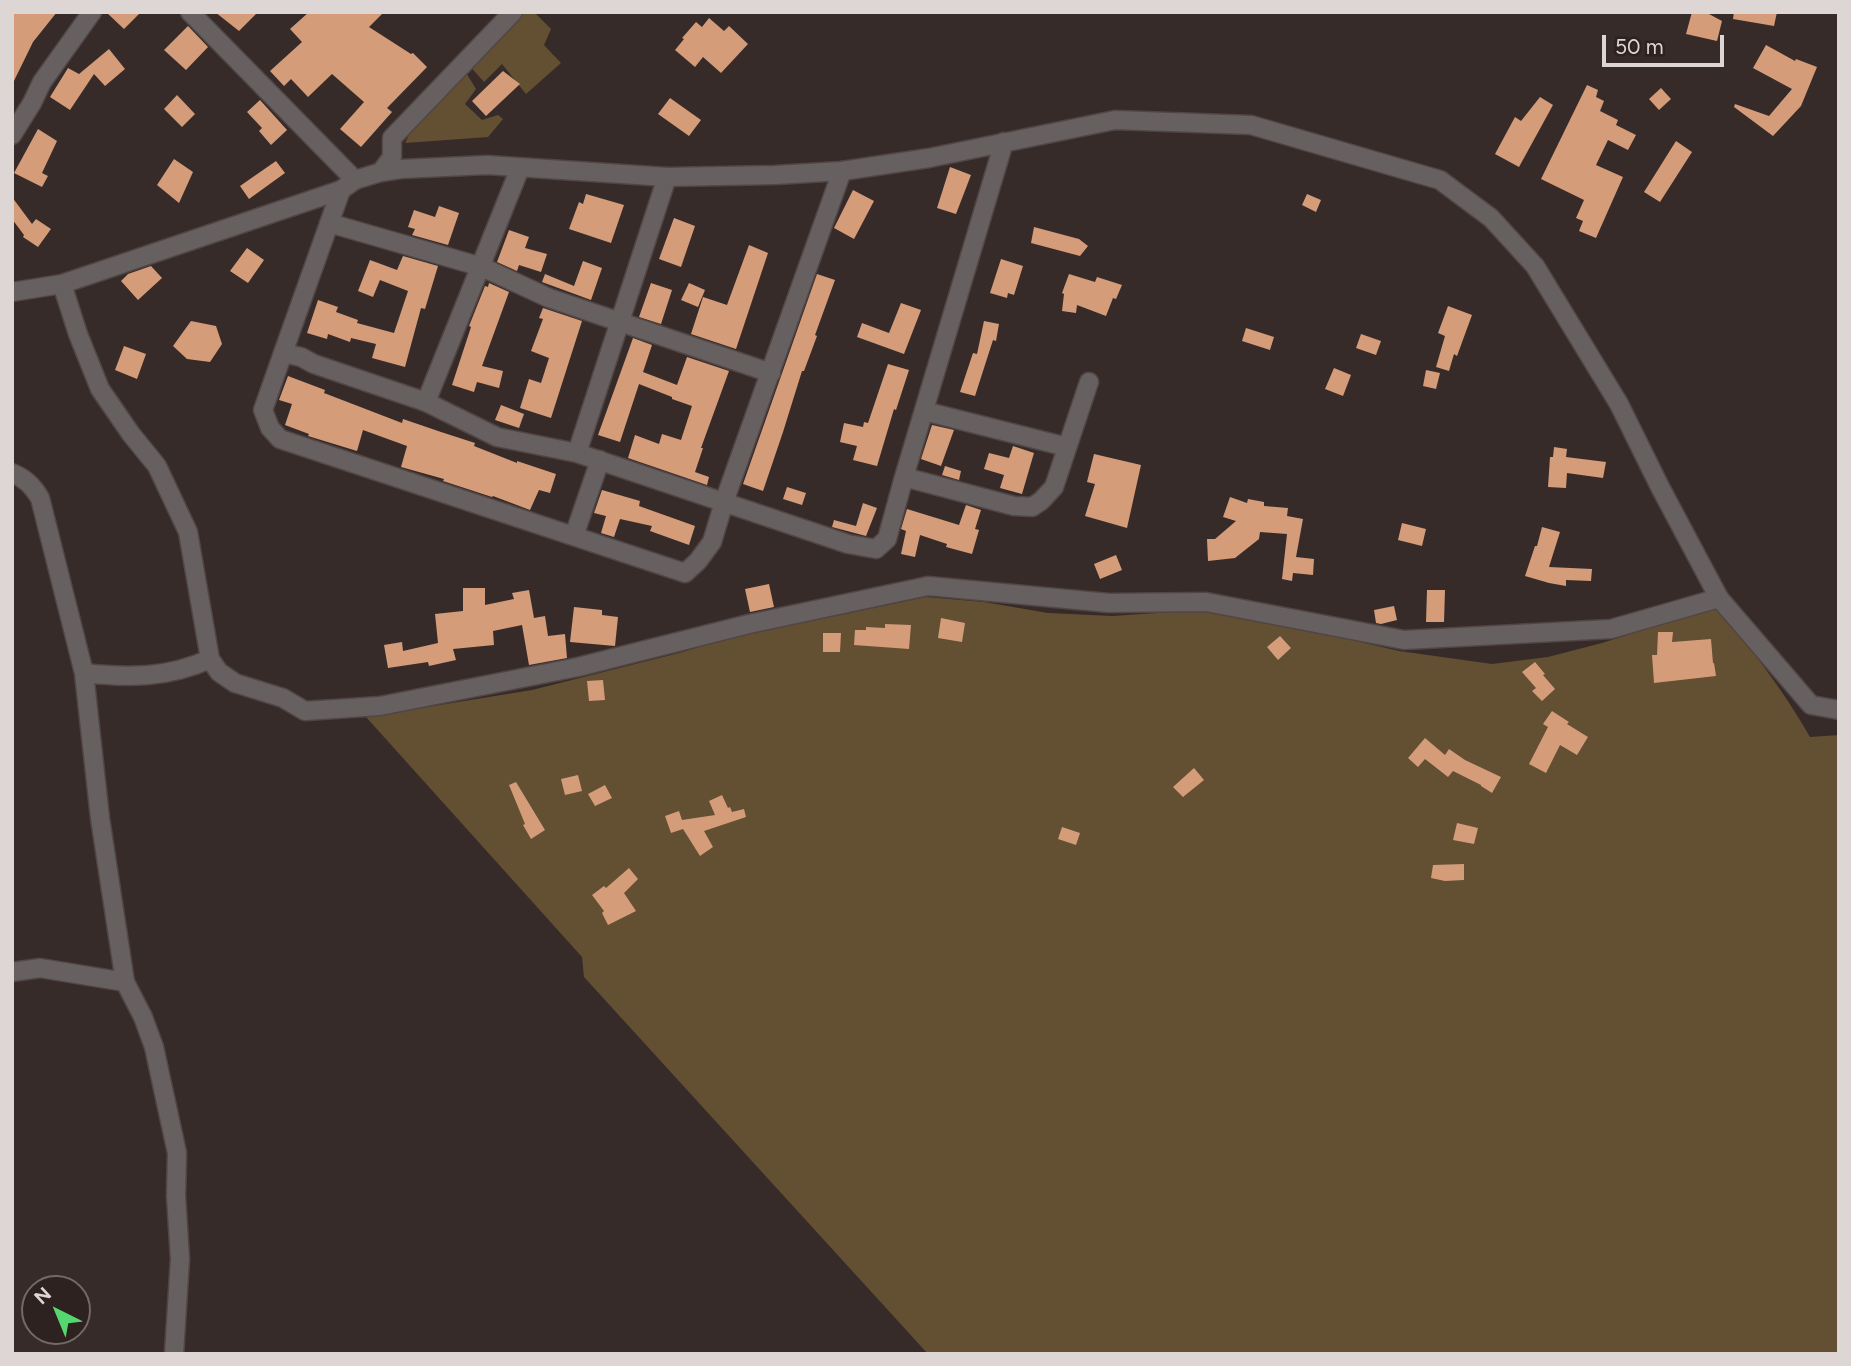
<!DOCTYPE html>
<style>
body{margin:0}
#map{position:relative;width:1851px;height:1366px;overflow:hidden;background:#372b2a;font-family:Figtree,sans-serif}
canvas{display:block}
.frame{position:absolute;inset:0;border:14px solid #ddd6d4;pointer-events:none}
.north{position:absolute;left:21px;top:1275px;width:70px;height:70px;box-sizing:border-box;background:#2d2220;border:2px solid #736a68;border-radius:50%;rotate:317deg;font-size:19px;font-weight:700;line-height:28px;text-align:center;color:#ddd6d4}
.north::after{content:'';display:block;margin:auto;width:24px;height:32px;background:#56d671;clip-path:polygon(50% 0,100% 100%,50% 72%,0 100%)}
.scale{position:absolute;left:1602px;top:35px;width:122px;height:32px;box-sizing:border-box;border:4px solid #ddd6d4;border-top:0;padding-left:9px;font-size:21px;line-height:24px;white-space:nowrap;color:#ddd6d4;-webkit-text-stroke:5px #2d2220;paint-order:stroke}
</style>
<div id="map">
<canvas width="1851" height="1366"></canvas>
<div class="frame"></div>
<div class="north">N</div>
<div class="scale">50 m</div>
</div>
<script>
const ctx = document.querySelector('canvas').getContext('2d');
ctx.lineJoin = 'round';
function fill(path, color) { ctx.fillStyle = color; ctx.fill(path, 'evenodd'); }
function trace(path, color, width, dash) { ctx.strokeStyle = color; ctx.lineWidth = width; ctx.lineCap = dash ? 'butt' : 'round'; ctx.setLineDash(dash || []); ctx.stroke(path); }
fill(new Path2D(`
 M525,12H534L551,29L544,45L561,63L526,94L502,64L484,82L468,64Z
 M465,71L476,89L465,104L482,120L498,115L503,119L488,137L405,143L411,131Z
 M926,597L984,602L1048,613L1112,616L1187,611L1235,613L1399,651L1492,664L1548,657L1602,643L1717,606C1751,648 1783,690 1810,737L1839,735V1354H928L584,977L582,957L366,717L532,690L679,653L755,631L816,620Z`), '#634f32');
fill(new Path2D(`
 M12,12H57L33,42L12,85Z
 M106,12H141L124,29Z
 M215,12H258L239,31Z
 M309,12H384L369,27L411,54L413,53L427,67L387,108L392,112L361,147L340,129L364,102L332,74L308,97L291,79L284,86L270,71L302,42L290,29Z
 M1692,12L1709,14L1722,21L1717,41L1686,34Z
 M1734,12H1777L1774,26L1733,19Z
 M709,18L724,31L729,26L748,44L721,73L703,57L695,67L675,50L684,39L682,38L696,22L702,27Z
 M188,26L208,47L186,70L164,50Z
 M1766,45L1795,61L1796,59L1817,67L1801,106L1773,136L1734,107L1735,104L1769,116L1792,89L1753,68Z
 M109,49L125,69L105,86L94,74L70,110L50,97L68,68L79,74Z
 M503,71L520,84L486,116L472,101Z
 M1587,85L1598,90L1596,97L1604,101L1600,111L1618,120L1616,125L1636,135L1628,150L1608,140L1596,165L1623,177L1596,238L1579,231L1583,221L1576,218L1584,200L1541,179Z
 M1661,88L1671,99L1659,110L1649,99Z
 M177,95L195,114L182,127L164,109Z
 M1540,97L1553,105L1519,167L1495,154L1515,117L1521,121Z
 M670,98L701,120L689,136L658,114Z
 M260,100L287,130L271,145L259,131L262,128L247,112Z
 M38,129L57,141L42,173L48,176L42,187L14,173Z
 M1676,141L1692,152L1660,202L1644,192Z
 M174,159L193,172L179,203L157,185Z
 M276,161L285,173L249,199L240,186Z
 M950,167L971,175L956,214L937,208Z
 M853,190L874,201L854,239L834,228Z
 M586,194L624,205L611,243L569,229L579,202L583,204Z
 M1307,194L1321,200L1316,212L1302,205Z
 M12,197L32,224L36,219L51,229L38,247L23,237L24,235L12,219Z
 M439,206L459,213L448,245L412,235L415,229L408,227L414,210L435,217Z
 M674,218L695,226L681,267L659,259Z
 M1034,227L1079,239L1088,246L1080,256L1031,243Z
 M509,230L529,237L525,248L547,254L541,272L519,265L517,271L497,262Z
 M749,245L768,253L736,349L691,334L703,297L727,305Z
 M247,248L264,260L248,283L230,271Z
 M403,256L438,266L425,309L421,308L405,367L372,358L376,344L351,338L350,342L328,334L327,339L307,333L318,300L338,307L336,312L358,320L357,323L394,333L408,291L380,280L373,297L358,291L370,260L397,270Z
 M1001,259L1023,266L1014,295L1008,293L1007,298L990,293Z
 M583,261L602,268L591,300L542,282L545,274L574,286Z
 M151,266L162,278L138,300L121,281L128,274Z
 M817,274L835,280L815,335L817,336L804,371H802L783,432L763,491L743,484Z
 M1069,274L1095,282L1097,277L1122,285L1116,299L1113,298L1106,316L1077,305L1076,313L1062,311L1064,294L1062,293Z
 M489,283L509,292L482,366L503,371L499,388L477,382L474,392L452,385L471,327L469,326L485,286L488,287Z
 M651,283L672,290L661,324L639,317Z
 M689,283L705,290L698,307L681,300Z
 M901,303L921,310L904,354L857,337L862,323L889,333Z
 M1448,306L1472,315L1457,356L1454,354L1449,371L1436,367L1445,336L1438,333Z
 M543,308L582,321L551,418L520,408L529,379L541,383L549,358L531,351L543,319L539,318Z
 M191,321L216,326L222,344L210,362L187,359L173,346Z
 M984,321L999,324L996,341L993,340L975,396L960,392L973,353L977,354Z
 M1246,328L1274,337L1270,350L1242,341Z
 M1361,334L1381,341L1376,355L1356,348Z
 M633,338L652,345L643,372L677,385L687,357L729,371L701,448H703L695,472L709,477L707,485L628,458L635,435L659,444L662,434L681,440L692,406L672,399V397L639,384L620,442L598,435Z
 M124,346L146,354L137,379L115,370Z
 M888,364L909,370L896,410L894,409L877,466L853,460L857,446L840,442L844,423L863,427L864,422L868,423Z
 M1334,368L1351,375L1343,396L1325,389Z
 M1426,370L1440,373L1436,389L1423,386Z
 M288,376L325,390L324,393L402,423L403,419L441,432L475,443L474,446L517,463V461L556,474L550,493L539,490L530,510L493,496L492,497L443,481L444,479L401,467L407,446L363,430L357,451L308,436L309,434L285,425L292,404L279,400Z
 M501,405L524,414L519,428L495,420Z
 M932,425L954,430L941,466L921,459Z
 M1013,446L1034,453L1022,494L1000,488L1004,475L984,469L989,453L1009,458Z
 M1554,447L1567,449L1566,457L1606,462L1603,478L1567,473L1566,488L1548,487L1550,457H1553Z
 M1094,454L1141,465L1127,528L1085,516L1095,484L1087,482Z
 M945,466L961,471L959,480L942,475Z
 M787,487L806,493L802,505L783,499Z
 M602,490L640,501L639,506L695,526L689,545L650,531L652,526L620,519L614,537L601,533L606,516L594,513Z
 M1230,497L1247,503L1248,499L1264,502V506L1288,508L1287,516L1303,519L1296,557L1314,559L1313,575L1293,573L1292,581L1282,579L1287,534L1260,532L1259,539L1235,558L1208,561L1207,539H1215L1236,521L1223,517Z
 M863,503L877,508L866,536L832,527L834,520L856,526Z
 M966,505L981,510L975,529L979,530L972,554L946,547L947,544L920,535L915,557L901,554L906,531L901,529L907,509L959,525Z
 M1402,523L1426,529L1422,546L1398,540Z
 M1542,527L1560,532L1549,567L1592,569L1591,581L1566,580V586L1549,583L1525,576L1535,546H1537Z
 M1116,555L1122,570L1100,579L1094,564Z
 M769,584L774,607L750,612L745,589Z
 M463,588H485V605L514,599L512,593L529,590L534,618L545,616L548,636L565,634L567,658L529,665L522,625L493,631L494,645L453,649L456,660L429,666L428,662L388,668L384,645L402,642L403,651L438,643L435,614L463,611Z
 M1427,590H1445L1444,622H1426Z
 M1394,606L1397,620L1381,624L1376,623L1374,610Z
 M574,607L602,610V615L618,617L615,646L570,642Z
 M941,618L965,623L962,642L938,638Z
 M885,624L911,625L909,649L854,645L855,630H866V627L885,628Z
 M1658,632H1673L1672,642L1711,639L1713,663H1714L1716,676L1654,683L1652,655H1657Z
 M823,633H841L840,652H823Z
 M1280,636L1291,648L1278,660L1267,647Z
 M1535,662L1545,674L1543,675L1555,689L1542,701L1532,691L1536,688L1522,672Z
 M603,680L605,700L589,701L587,681Z
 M1552,711L1569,722L1567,724L1588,737L1577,755L1560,745L1546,773L1529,764L1548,727L1543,724Z
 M1425,738L1445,755L1449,749L1465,760L1501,777L1492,793L1481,786V785L1453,771L1448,777L1425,759L1418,767L1408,758Z
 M1194,768L1204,780L1183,797L1173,787Z
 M578,775L582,791L565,795L561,779Z
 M516,782L545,830L531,839L523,825L525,824L509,785Z
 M605,785L612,798L595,806L588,794Z
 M722,795L728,808L730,807L732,812L744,809L746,817L704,831L713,847L700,856L683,829L671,833L665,816L679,811L682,820L715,815L709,801Z
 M1457,823L1478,828L1474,844L1453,840Z
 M1062,827L1080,833L1076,845L1058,839Z
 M1464,864V880L1445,881L1431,878L1433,865Z
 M629,868L638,879L624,893L636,911L608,925L602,913L604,911L592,895L604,886L606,888Z`), '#d59c79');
const minor = new Path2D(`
 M190,12L355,180
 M12,135L32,103L42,82L92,12
 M381,172L392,157V138L513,12
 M341,190L283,353L301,357L314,364L426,402L497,437L577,453L848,544L876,549L887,539L904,477L1004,142
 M329,223L482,267L549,298L771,373
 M62,284L78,334L100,389L131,434L157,466L188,532L210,659L219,672L235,683L283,698L305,711L380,706L578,667L749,624L928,586L1109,603L1206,602L1404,640L1611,629L1719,598
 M283,353L263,410L270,428L280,439L685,573L698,561L712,542L724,502L842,171
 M426,402L520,168
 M924,411L1067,447
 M577,453L667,177
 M12,473C25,478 33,486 40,498L84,673L100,818L125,982
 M904,477L1014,506L1032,507L1041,501L1054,487L1089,382
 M574,536L600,460
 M84,673C129,678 168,678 210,659
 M12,972L40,968L125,982L143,1017L154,1047L177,1153L176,1196L180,1259L174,1354`);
const tertiary = new Path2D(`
 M12,292L62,284L341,190L355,180L381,172L401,169L487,165L667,177L775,175L842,171L929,158L1115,120L1251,125L1440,180L1491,218L1535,266L1619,404L1660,487L1719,598L1811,705L1839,710`);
trace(minor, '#524645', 21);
trace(tertiary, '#524645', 21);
trace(minor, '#666061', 18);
trace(tertiary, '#666061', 18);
</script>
